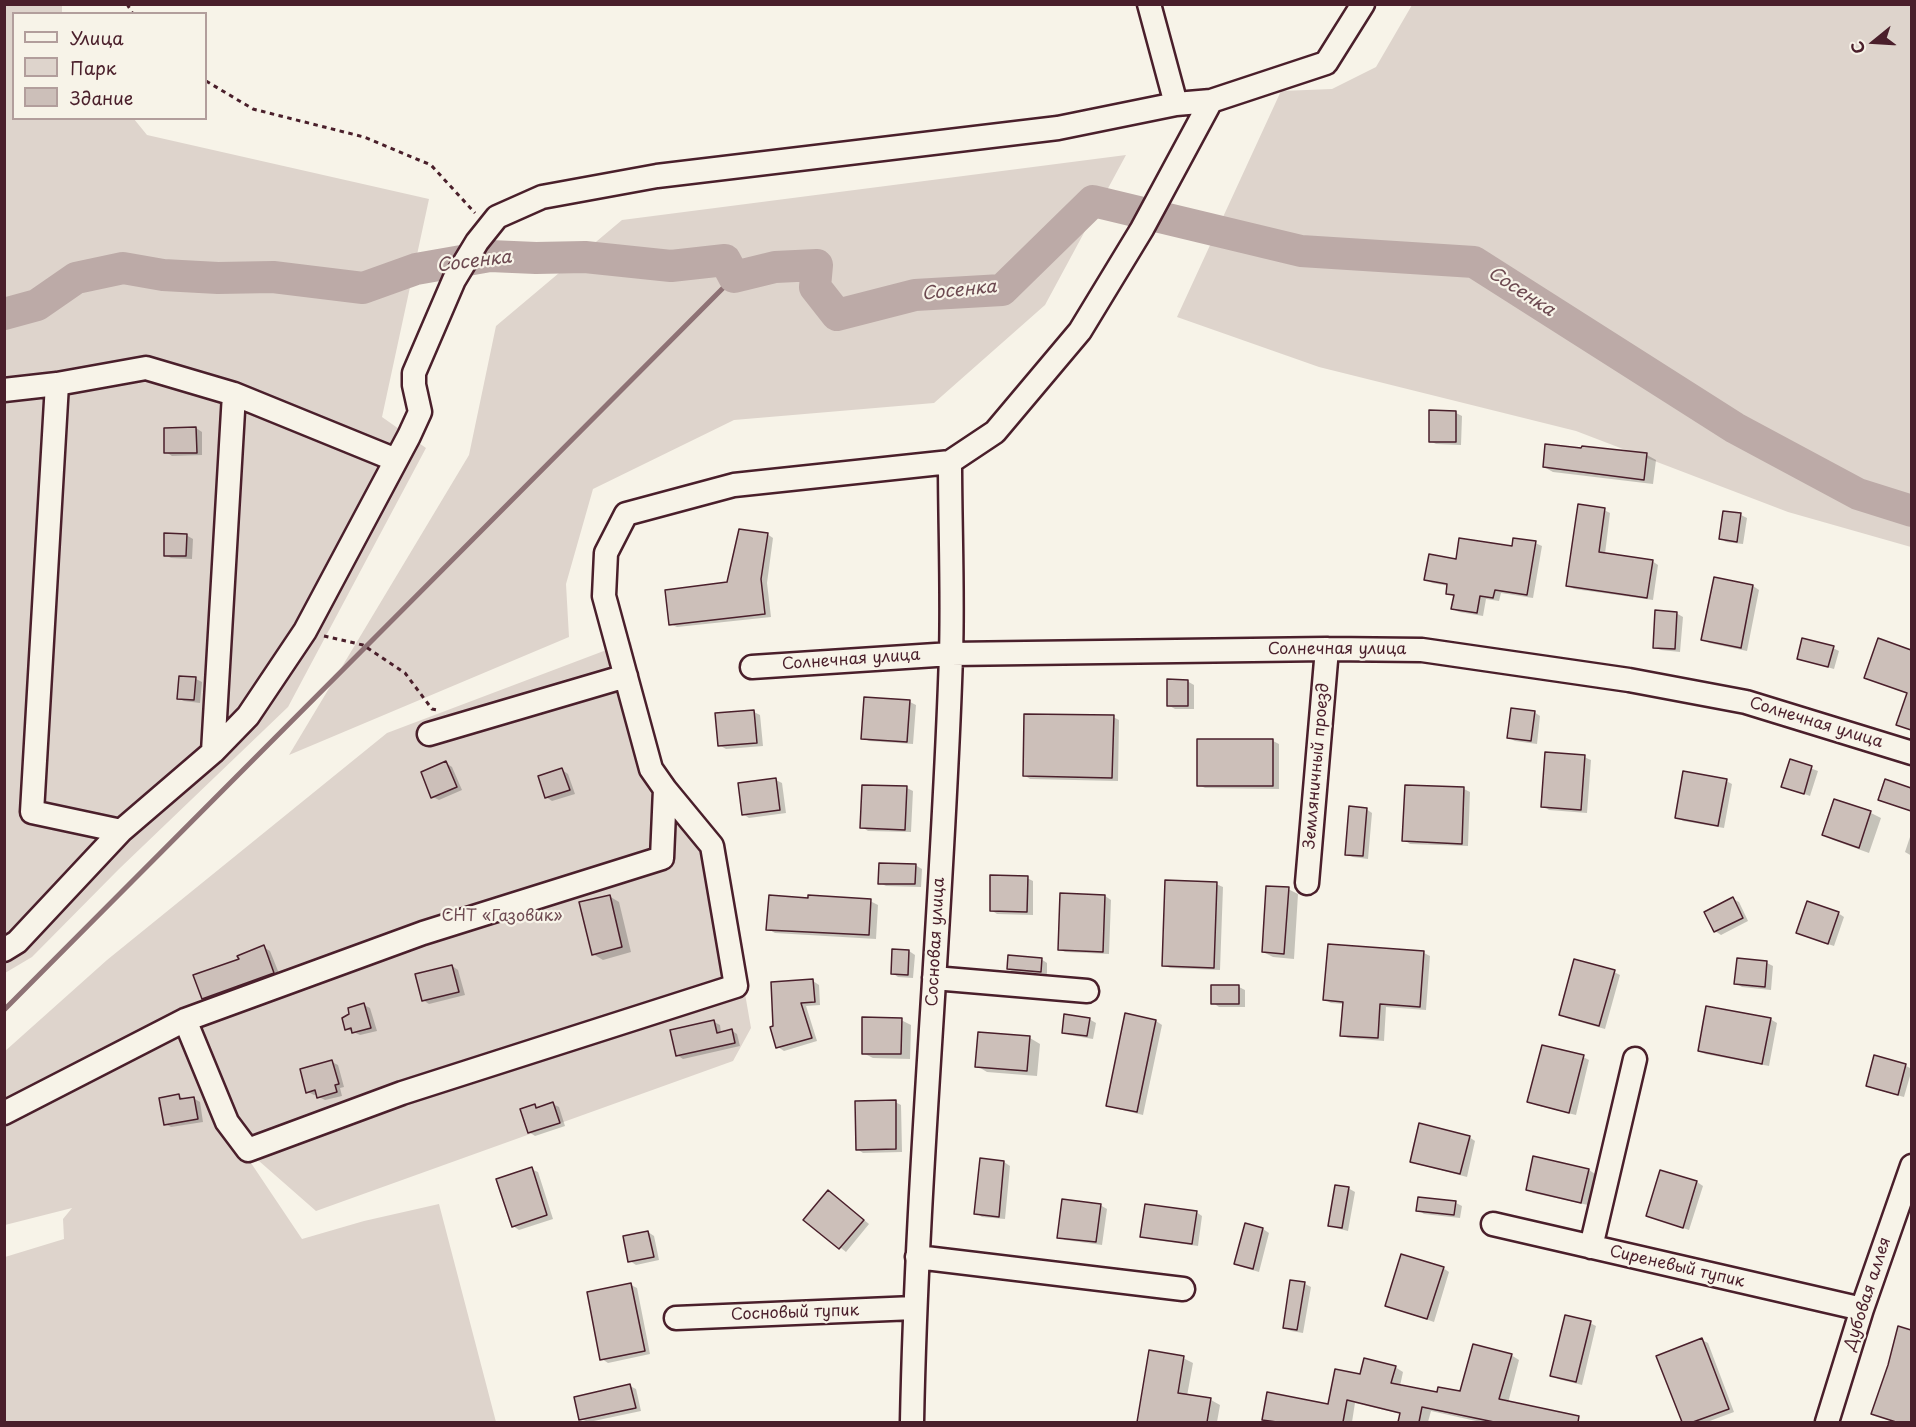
<!DOCTYPE html>
<meta charset="utf-8">
<style>
body{margin:0}
#map{position:relative;width:1916px;height:1427px;overflow:hidden;background:#f7f3e8;font-family:"Playpen Sans",sans-serif}
canvas{display:block}
.frame{position:absolute;inset:0;border:6px solid #4a1f2b;pointer-events:none}
.legend{position:absolute;left:12px;top:12px;width:195px;height:108px;box-sizing:border-box;background:#f7f3e8;border:2px solid #b29e9c;margin:0;padding:8px 10px;list-style:none;font-size:18px;color:#4a1f2b}
.legend li{display:flex;align-items:center;gap:12px;height:30px}
.legend b{width:30px;border:2px solid #b29e9c}
.north{position:absolute;left:1844px;top:12px;width:60px;height:60px;-webkit-text-stroke:4px #f7f3e8;paint-order:stroke;rotate:252deg;font-size:16px;font-weight:700;line-height:24px;text-align:center;color:#4a1f2b}
.north::after{content:'';display:block;margin:auto;width:21px;height:27px;background:#4a1f2b;clip-path:polygon(50% 0,100% 100%,50% 72%,0 100%)}
</style>
<div id="map">
<canvas width="1916" height="1427"></canvas>
<div class="frame"></div>
<ul class="legend">
<li><b style="height:8px;background:#f7f3e8"></b>Улица</li>
<li><b style="height:16px;background:#ded4cc"></b>Парк</li>
<li><b style="height:16px;background:#ccbfb9"></b>Здание</li>
</ul>
<div class="north">С</div>
</div>
<script>
const ctx = document.querySelector('canvas').getContext('2d');
ctx.lineJoin = 'round';
function fill(path, color) { ctx.fillStyle = color; ctx.fill(path, 'evenodd'); }
function trace(path, color, width, dash) { ctx.strokeStyle = color; ctx.lineWidth = width; ctx.lineCap = dash ? 'butt' : 'round'; ctx.setLineDash(dash || []); ctx.stroke(path); }
function drawText(font, color, halo, rows, align = 'center') {
  ctx.font = font + ' "Playpen Sans",sans-serif'; ctx.lineWidth = 4.5; ctx.setLineDash([]); ctx.textBaseline = 'middle'; ctx.strokeStyle = halo; ctx.fillStyle = color; for (const [text, x, y, turn = 0] of rows) {
    ctx.save(); ctx.translate(x, y); ctx.rotate((+turn || 0) * Math.PI / 180); ctx.textAlign = isNaN(turn) ? turn : align; if (halo) ctx.strokeText(text, 0, 0); ctx.fillText(text, 0, 0); ctx.restore();
  }
}
fill(new Path2D(`
 M4,5H62V13L14,14V118L134,119L147,135L429,199L382,417L426,448L288,707L119,869L32,957L5,973Z
 M1412,5H1911V547L1788,512L1576,431L1319,367L1177,317L1281,91L1332,89L1376,67Z
 M1126,155L1045,305L934,403L734,420L593,489L566,584L569,637L289,755L469,455L496,326L622,220Z
 M631,642L660,769L719,845L751,1028L733,1061L316,1211L259,1161L251,1163L302,1239L364,1221L439,1204L496,1422H5V1257L64,1239L63,1219L72,1208L5,1225L4,1052L107,960L387,733L617,646Z`), '#ded4cc');
fill(new Path2D(`
 M1431,412L1456,413L1462,416L1461,445L1436,444L1430,441Z
 M196,428L202,432V455L172,456L166,452Z
 M1647,455L1656,460L1653,484L1553,472L1544,467Z
 M1604,510L1610,513L1605,554L1652,561L1658,565L1653,600L1574,589L1567,585Z
 M1724,512L1741,515L1747,518L1743,544L1726,542L1720,538Z
 M767,534L773,538L767,583L771,617L677,627L670,624L728,584Z
 M186,535L193,539L192,559L171,558L165,555Z
 M1535,543L1542,546L1533,598L1501,593L1499,601L1486,599L1483,616L1459,612L1453,609L1455,597L1447,593L1449,586L1432,583L1426,580L1457,561Z
 M1715,578L1753,586L1759,590L1747,651L1709,643L1703,640Z
 M1676,613L1683,617L1680,652L1661,650L1654,647Z
 M1879,640L1912,652V695L1866,677Z
 M1833,648L1839,651L1834,669L1805,661L1799,658Z
 M196,679L202,682L200,703L184,701L178,698Z
 M1187,681L1194,685V709H1175L1168,705Z
 M910,702L916,705L913,744L869,741L863,738Z
 M754,712L760,715L763,746L726,749L719,745Z
 M1534,712L1540,716L1537,744L1515,741L1509,738Z
 M1113,717L1119,720L1118,781L1030,779L1024,775Z
 M1199,740L1273,741L1279,744V789L1205,788L1199,785Z
 M1584,757L1591,760L1587,813L1549,810L1543,806Z
 M1791,761L1818,771L1810,796L1783,786Z
 M446,763L452,767L462,790L439,800L433,797Z
 M562,770L568,774L575,794L552,801L546,797Z
 M776,780L782,783L786,813L749,818L743,814Z
 M1726,781L1732,784L1724,828L1683,821L1677,817Z
 M907,788L913,791L911,832L868,831L862,827Z
 M1464,789L1470,792L1468,846L1410,844L1404,840Z
 M1835,801L1871,813L1881,818L1869,853L1833,840L1824,835Z
 M1366,809L1372,813L1368,859L1353,857L1346,854Z
 M1912,831V856L1905,852Z
 M915,865L922,869L921,887L886,886L880,883Z
 M1027,878L1033,881V915L997,914L991,910Z
 M1216,884L1223,887L1220,970L1170,968L1164,965Z
 M1288,889L1298,894L1294,959L1273,957L1263,952Z
 M609,896L619,902L631,952L603,960L593,954Z
 M1105,896L1111,900L1109,954L1065,952L1059,949Z
 M1733,899L1739,902L1748,921L1721,935L1715,931Z
 M809,900L870,901L878,905L876,939L775,933L768,929Z
 M1838,913L1844,917L1834,946L1804,936Z
 M1329,945L1424,953L1430,956L1426,1010L1386,1007L1384,1041L1348,1038L1342,1035L1344,1004L1331,1003L1325,1000Z
 M263,947L270,951L280,976L209,1002L203,998Z
 M909,951L915,955L913,978L898,977L892,973Z
 M1041,959L1047,963V974L1014,972L1008,969Z
 M1767,963L1773,966L1771,990L1742,987L1735,983Z
 M452,966L458,970L465,995L429,1004L423,1000Z
 M1614,972L1620,975L1605,1029L1566,1018L1560,1014Z
 M813,981L819,985L820,1005L806,1006L817,1041L784,1051L778,1047L775,1027Z
 M1239,987L1245,990V1007H1219L1213,1003Z
 M364,1005L370,1008L377,1031L360,1035L347,1029Z
 M1089,1019L1096,1023L1093,1039L1069,1035L1063,1032Z
 M1770,1019L1777,1023L1769,1066L1705,1054L1699,1051Z
 M901,1020L911,1025L910,1059L873,1058L863,1053Z
 M1156,1021L1162,1025L1143,1115L1114,1108L1107,1105Z
 M714,1022L720,1025L721,1033L732,1031L737,1034L740,1046L683,1059L677,1055Z
 M979,1034L1030,1038L1040,1044L1037,1076L987,1072L977,1066Z
 M1583,1057L1589,1060L1576,1115L1535,1105L1529,1101Z
 M1875,1057L1906,1066L1912,1069L1904,1097L1874,1089L1868,1085Z
 M332,1062L338,1065L344,1087L340,1088L342,1096L325,1100L319,1097L318,1094L314,1095L308,1092Z
 M179,1096L186,1100L193,1098L200,1102L203,1122L171,1127L165,1124Z
 M895,1102L901,1105L902,1152L863,1153L857,1149Z
 M553,1104L559,1107L565,1126L535,1136L529,1132L535,1106L539,1108Z
 M1469,1137L1475,1141L1467,1177L1417,1164L1411,1161Z
 M981,1160L1004,1162L1010,1166L1005,1219L982,1217L976,1213Z
 M531,1169L538,1172L553,1219L519,1230L513,1226Z
 M1589,1170L1595,1174L1588,1205L1533,1193L1527,1189Z
 M1697,1182L1703,1186L1689,1230L1648,1216Z
 M1348,1188L1355,1192L1348,1231L1336,1228L1329,1225Z
 M834,1195L869,1224L846,1252L805,1219Z
 M1456,1203L1462,1206L1460,1218L1424,1214L1418,1210Z
 M1100,1205L1107,1209L1102,1245L1065,1240L1059,1237Z
 M1196,1212L1202,1216L1198,1246L1148,1239L1142,1236Z
 M1263,1229L1269,1233L1259,1272L1242,1267L1236,1264Z
 M648,1232L654,1236L659,1260L636,1265L630,1261Z
 M1443,1268L1449,1272L1434,1322L1387,1306Z
 M1305,1284L1311,1287L1303,1333L1291,1331L1284,1327Z
 M631,1285L637,1288L650,1354L608,1363L602,1359Z
 M1590,1323L1596,1326L1582,1385L1558,1379L1552,1375Z
 M1702,1340L1708,1343L1734,1412L1707,1422H1684L1658,1356Z
 M1150,1352L1183,1358L1193,1363L1187,1396L1211,1400L1220,1405L1217,1422H1138Z
 M1511,1355L1519,1360L1508,1403L1571,1419V1422H1475L1476,1421L1431,1411L1428,1422H1399L1401,1414L1355,1403L1352,1422H1270L1263,1419L1330,1405L1361,1376L1395,1367L1403,1372L1400,1386L1438,1394L1461,1393Z
 M1888,1366L1912,1374V1422H1895L1873,1414Z
 M630,1386L636,1389L641,1411L589,1422L580,1419Z`), '#0003');
trace(new Path2D(`
 M4,1010L734,277`), '#8e7275', 5);
trace(new Path2D(`
 M4,314L37,305L76,278L123,268L163,275L218,278L273,277L363,288L416,269L490,256L536,258L585,257L671,266L725,260L734,277L775,267L817,265L815,287L837,315L915,295L1002,290L1093,201L1301,251L1474,262L1735,428L1858,494L1912,511`), '#bcaaa7', 32);
const building = new Path2D(`
 M1429,410L1456,411V442H1429Z
 M196,427L197,453H164V428Z
 M1545,444L1581,448L1582,446L1647,453L1644,480L1543,467Z
 M1578,504L1605,508L1599,552L1653,560L1647,598L1566,586Z
 M1723,511L1741,513L1737,542L1719,539Z
 M739,529L768,533L761,579L765,614L669,625L665,590L727,582Z
 M164,533L187,534L186,556H164Z
 M1459,538L1512,546L1513,538L1536,541L1527,595L1495,590L1493,598L1480,596L1477,613L1451,609L1454,595L1446,594L1447,584L1424,580L1429,554L1456,559Z
 M1714,577L1753,585L1741,648L1701,640Z
 M1655,610L1677,612L1675,649L1653,648Z
 M1802,638L1834,646L1828,667L1797,659Z
 M1878,638L1911,650V730L1896,725L1907,693L1864,678Z
 M179,676L196,677L194,700L177,699Z
 M1167,679L1188,680V706H1167Z
 M864,697L910,700L907,742L861,739Z
 M1511,708L1535,711L1531,741L1507,738Z
 M754,710L757,743L718,746L715,713Z
 M1024,714L1114,715L1112,778L1023,776Z
 M1197,739H1273V786H1197Z
 M1545,752L1585,755L1581,810L1541,807Z
 M1790,759L1812,766L1804,794L1781,787Z
 M446,761L457,787L431,798L421,772Z
 M562,768L570,790L545,798L538,776Z
 M1683,771L1727,779L1718,826L1675,818Z
 M776,778L780,810L742,815L738,783Z
 M1885,779L1911,788V811L1878,800Z
 M862,785L907,786L905,830L860,828Z
 M1405,785L1464,787L1462,844L1402,841Z
 M1834,799L1871,811L1859,848L1822,835Z
 M1349,806L1367,808L1363,856L1345,855Z
 M879,863L916,864L915,884H878Z
 M990,875L1028,876L1027,912L990,911Z
 M1165,880L1217,882L1214,968L1162,966Z
 M1266,886L1289,887L1284,954L1262,952Z
 M1060,893L1105,895L1103,952L1058,950Z
 M610,895L622,947L592,955L579,902Z
 M769,895L808,898V895L871,899L869,935L766,930Z
 M1733,897L1743,918L1714,932L1704,912Z
 M1807,901L1839,912L1828,944L1796,933Z
 M1328,944L1424,951L1420,1007L1380,1004L1378,1038L1340,1036L1343,1002L1323,1000Z
 M264,945L274,973L202,999L193,975L239,959L237,956Z
 M892,949L909,950L908,975L891,974Z
 M1008,955L1042,958L1041,972L1007,969Z
 M1737,958L1767,961L1765,987L1734,984Z
 M1574,959L1615,970L1599,1026L1559,1015Z
 M452,965L459,992L422,1001L415,974Z
 M813,979L815,1002L801,1003L812,1038L776,1048L770,1027L773,1026L771,982Z
 M1211,985H1239V1004H1211Z
 M364,1003L371,1028L352,1033L351,1028L345,1030L342,1018L349,1014L348,1008Z
 M1706,1006L1771,1018L1762,1064L1698,1051Z
 M1125,1013L1156,1020L1137,1112L1106,1106Z
 M1064,1014L1090,1018L1087,1036L1062,1033Z
 M862,1017L902,1018L901,1054H862Z
 M714,1020L717,1033L732,1029L735,1043L676,1056L670,1030Z
 M978,1032L1030,1036L1027,1071L975,1067Z
 M1542,1045L1584,1055L1569,1113L1527,1102Z
 M1874,1055L1906,1064L1898,1095L1866,1086Z
 M332,1060L339,1084L335,1085L337,1092L317,1098L315,1090L306,1093L300,1069Z
 M179,1094L180,1099L194,1097L198,1119L164,1125L159,1098Z
 M896,1100V1149L856,1150L855,1101Z
 M553,1102L560,1123L528,1133L520,1109L535,1104L536,1108Z
 M1419,1123L1470,1136L1460,1174L1410,1162Z
 M1533,1156L1589,1169L1581,1203L1526,1190Z
 M980,1158L1004,1161L999,1217L974,1214Z
 M532,1167L547,1215L512,1227L496,1179Z
 M1660,1170L1697,1181L1683,1228L1646,1216Z
 M1335,1185L1349,1187L1342,1228L1328,1226Z
 M828,1190L864,1220L839,1249L803,1220Z
 M1418,1197L1456,1201L1454,1215L1416,1211Z
 M1062,1199L1101,1204L1096,1242L1057,1238Z
 M1145,1204L1197,1211L1192,1244L1140,1237Z
 M1245,1223L1263,1228L1253,1269L1234,1264Z
 M648,1231L654,1257L628,1262L623,1236Z
 M1401,1254L1444,1267L1427,1319L1385,1306Z
 M1290,1280L1305,1282L1297,1330L1283,1328Z
 M631,1283L645,1351L600,1360L587,1292Z
 M1565,1315L1591,1321L1576,1382L1550,1376Z
 M1898,1326L1911,1330V1422H1896L1871,1414L1888,1365Z
 M1702,1338L1729,1409L1693,1422H1682L1656,1356Z
 M1473,1344L1512,1354L1499,1399L1579,1416L1578,1422H1494L1422,1407L1419,1422H1398L1400,1413L1347,1400L1343,1422H1277L1262,1420L1267,1392L1328,1404L1335,1369L1360,1374L1364,1358L1396,1366L1391,1383L1437,1392L1438,1387L1460,1391Z
 M1149,1350L1184,1356L1178,1393L1211,1398L1207,1422H1137Z
 M630,1384L636,1408L579,1420L574,1397Z`);
fill(building, '#ccbfb9');
trace(building, '#4a1f2b', 1.5);
const minor = new Path2D(`
 M1149,4L1176,104
 M57,384L32,812L121,831
 M4,390L57,384L146,368L234,394L396,460
 M752,667L951,654L1327,649L1422,650L1629,680L1746,702L1912,753
 M429,734L626,676
 M213,752L234,394
 M1307,883L1327,649
 M4,950L17,942L121,831L213,752L248,716L305,631L409,436L420,412L414,385V373L454,280L477,242L497,217L542,197L657,176L1058,128L1176,104L1211,101
 M934,978L1087,991
 M185,1020L227,1122L248,1150L402,1093L736,986L712,846L665,789
 M4,1113L185,1020L423,933L662,858L665,789L651,769L604,596L606,553L626,514L734,485L950,462L995,432L1080,331L1142,229L1211,101L1326,63L1363,4
 M1493,1224L1862,1309
 M1591,1247L1635,1059
 M917,1257L1183,1289
 M676,1318L914,1308
 M912,1422C917,1166 943,911 951,655C953,591 950,526 950,462
 M1827,1422L1862,1309L1912,1166`);
trace(minor, '#4a1f2b', 27);
trace(new Path2D(`
 M127,4L133,14
 M206,81L253,109L364,137L431,165L475,213
 M324,636L363,645L405,673L432,709L437,710`), '#4a1f2b', 3, [4.5, 4.5]);
trace(minor, '#f7f3e8', 22);
drawText('16px', '#4a1f2b', '#f7f3e8', [
 ["Солнечная улица",1337,650],
 ["Солнечная улица",851,660,-4],
 ["Солнечная улица",1816,723,17],
 ["Земляничный проезд",1317,766,-85],
 ["Сосновая улица",936,942,-87],
 ["Сиреневый тупик",1677,1267,13],
 ["Дубовая аллея",1868,1294,-72],
 ["Сосновый тупик",795,1313,-2]
]);
drawText('16px', '#6f4c53', '#f7f3e8', [
 ["СНТ «Газовик»",502,917]
]);
drawText('italic 18px', '#6c4950', '#f7f3e8', [
 ["Сосенка",474,262,-7],
 ["Сосенка",959,291,-6],
 ["Сосенка",1521,292,33]
]);
</script>
